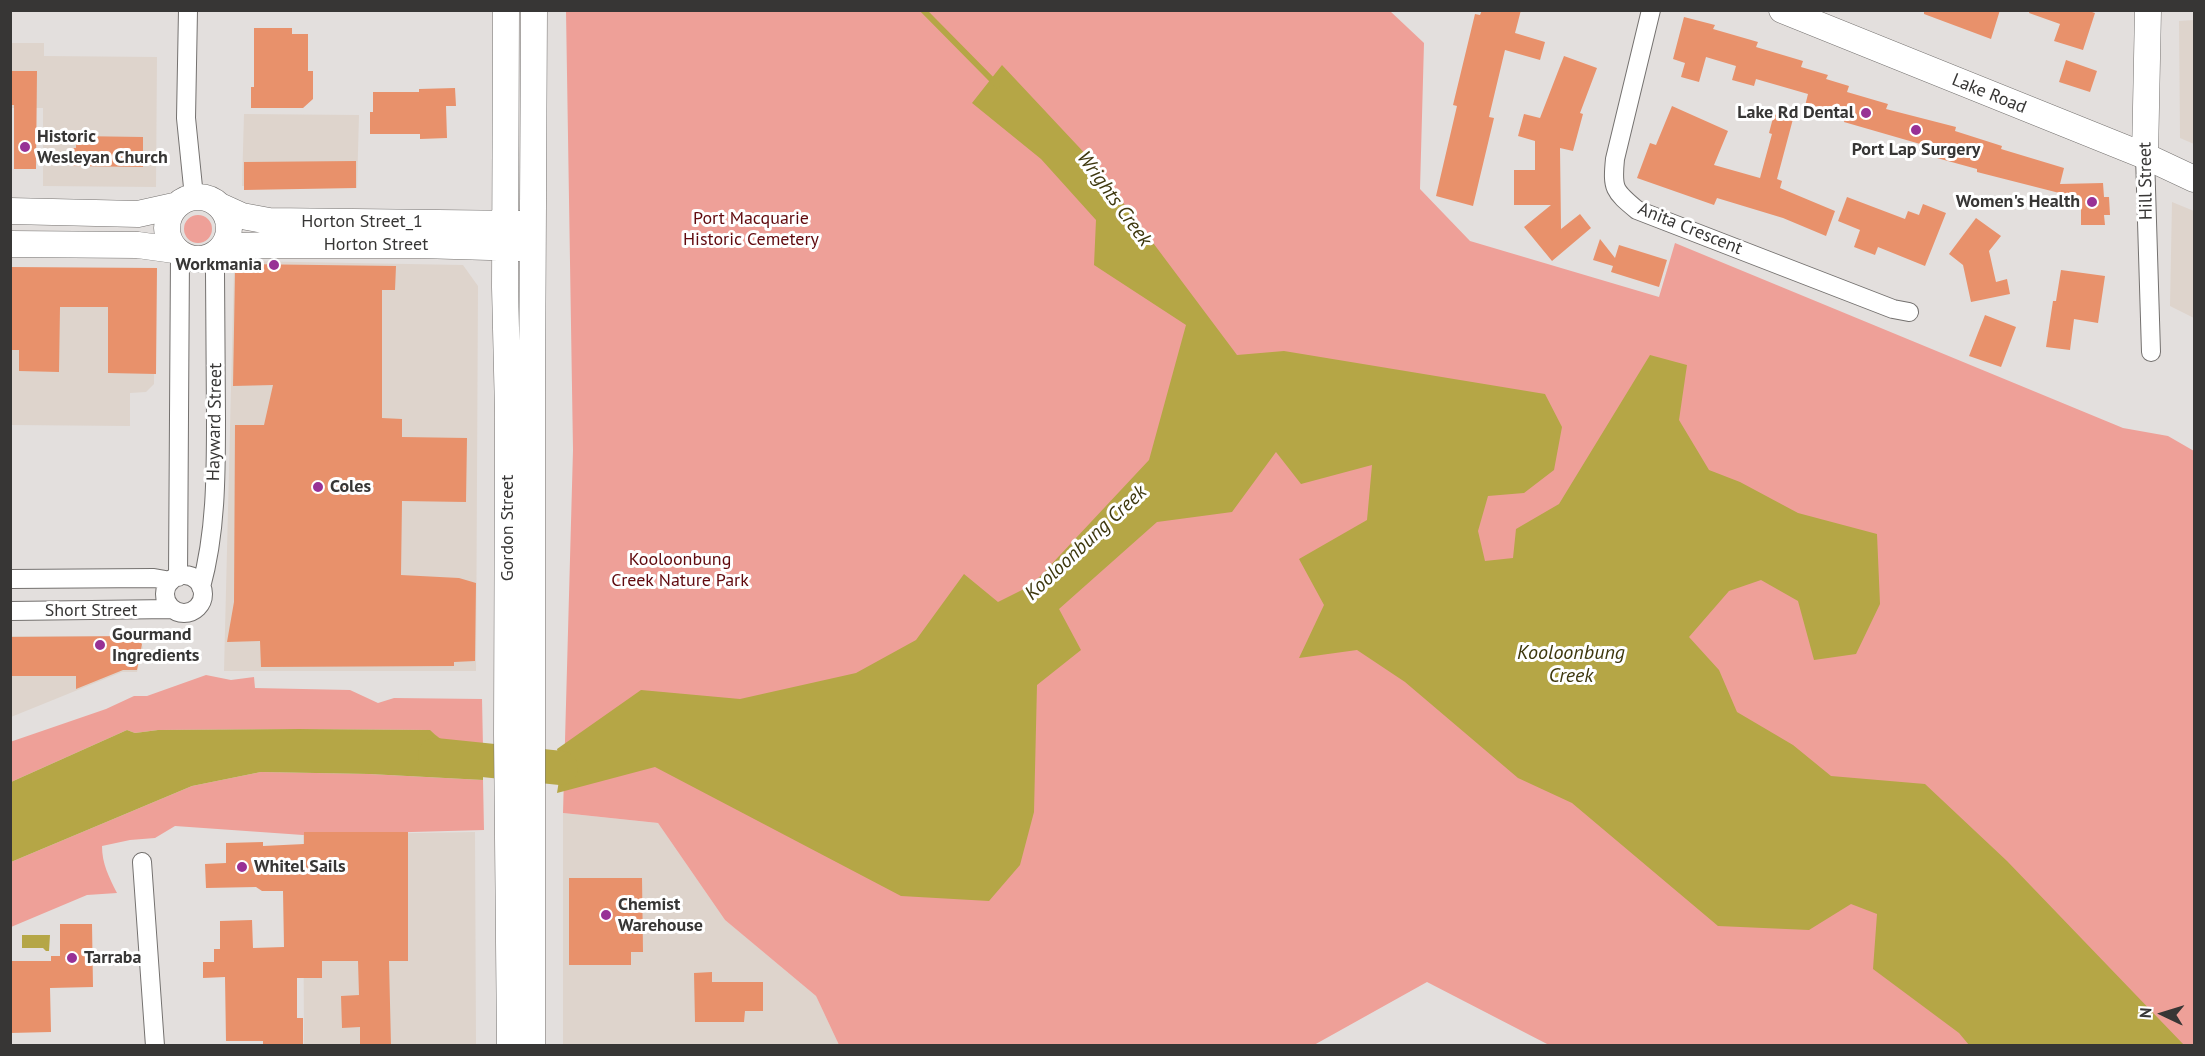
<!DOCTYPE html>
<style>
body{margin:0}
#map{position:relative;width:2205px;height:1056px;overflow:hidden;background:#e3dfdd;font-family:"PT Sans",sans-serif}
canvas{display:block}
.frame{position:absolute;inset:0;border:12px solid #373635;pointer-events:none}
.north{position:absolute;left:2133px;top:984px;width:60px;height:60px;-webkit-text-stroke:4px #fff;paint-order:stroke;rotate:274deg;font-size:16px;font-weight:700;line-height:24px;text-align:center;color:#373635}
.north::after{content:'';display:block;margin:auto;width:21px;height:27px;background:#373635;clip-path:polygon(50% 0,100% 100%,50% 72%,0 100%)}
</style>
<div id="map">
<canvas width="2205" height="1056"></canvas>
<div class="frame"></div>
<div class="north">N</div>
</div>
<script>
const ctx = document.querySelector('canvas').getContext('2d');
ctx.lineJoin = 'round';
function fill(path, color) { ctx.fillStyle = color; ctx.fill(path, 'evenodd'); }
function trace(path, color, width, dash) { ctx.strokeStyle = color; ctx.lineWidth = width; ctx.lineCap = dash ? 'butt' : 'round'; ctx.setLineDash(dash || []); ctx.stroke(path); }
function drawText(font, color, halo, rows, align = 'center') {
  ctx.font = font + ' "PT Sans",sans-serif'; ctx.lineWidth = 6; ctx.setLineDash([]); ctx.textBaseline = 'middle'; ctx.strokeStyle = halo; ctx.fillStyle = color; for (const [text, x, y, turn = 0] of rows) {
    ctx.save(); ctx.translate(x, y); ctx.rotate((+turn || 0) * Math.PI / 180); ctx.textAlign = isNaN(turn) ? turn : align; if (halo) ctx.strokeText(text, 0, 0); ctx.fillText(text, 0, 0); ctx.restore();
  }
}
fill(new Path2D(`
 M2194,20V144L2180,138L2179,21Z
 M10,43H44V56L157,57L156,187L43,186V108H11Z
 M244,114L359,115L357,188L242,186Z
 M2172,202L2194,211V318L2170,306Z
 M242,261L463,265L478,286L476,671H224L234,268Z
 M11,272H155L154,384L146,392L130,393V426L11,425Z
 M11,636H134L143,647L137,672H122L11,717Z
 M563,813L658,823L725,920L816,996L839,1045H563Z
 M475,832L476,1045H304L303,835Z`), '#ded4cc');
fill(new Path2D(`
 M566,11H1390L1424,43L1420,189L1470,241L1659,297L1675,243L2123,428L2168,436L2194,451V1045H1549L1427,982L1314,1045H839L816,996L725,920L658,823L563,813L573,450Z
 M184 229a14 14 0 1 1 28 0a14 14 0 1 1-28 0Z
 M206,675L231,680L254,677L255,688L350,690L378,703L394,698L482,699L483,747C459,749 447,747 429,730L299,729L158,730L135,733L127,730L11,782L10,742L106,709L134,696H147Z
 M261,772L369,774L483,780L484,830L303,835L175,826L155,838L130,840L102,846C102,864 109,877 117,893L87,895L11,927V862L192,786Z`), '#eea098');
fill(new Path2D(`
 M1002,65L1091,160L1237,355L1284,351L1545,394L1562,427L1554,470L1524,493L1488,496L1478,531L1485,561L1513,558L1516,529L1559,504L1650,355L1687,365L1679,420L1709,470L1740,482L1798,513L1877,534L1880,604L1856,654L1814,660L1798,601L1761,580L1729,591L1689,637L1719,670L1737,712L1793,745L1831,776L1925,784L2007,861L2184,1045H1969L1959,1033L1873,969L1877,914L1851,904L1809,930L1718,926L1572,803L1518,778L1405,682L1357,650L1299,658L1324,605L1299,559L1367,520L1372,465L1301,484L1276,452L1232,512L1157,522L1059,609L1081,650L1037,685L1034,812L1020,865L989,901L901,896L655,767L557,793L561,768L557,749L641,690L740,699L856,673L916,640L964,574L998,602L1032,585L1149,460L1186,325L1094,265L1096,220L1041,159L972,103Z
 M299,729L430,730C446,746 460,749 483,747V780L369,774L261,772L192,786L11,862V782L127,730L135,733L158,730Z
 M22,935H50L49,951H46L43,948H22Z`), '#b5a646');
trace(new Path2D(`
 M923,10L997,85`), '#b5a646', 6);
trace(new Path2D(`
 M435,755L561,768`), '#b5a646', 34);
fill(new Path2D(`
 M1482,10H1521L1515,33L1545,42L1540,60L1505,50L1489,117L1494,118L1473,206L1436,196L1457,106L1453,105L1475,14L1480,15Z
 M1924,10H2000L1991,39L1924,14Z
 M2030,10H2086L2095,13L2083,50L2054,41L2060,24L2029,13Z
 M1684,17L1715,25L1713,29L1758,42L1756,47L1803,61L1801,67L1828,75L1826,79L1849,86L1847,92L1888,104L1886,109L1956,127L1955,131L2002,146L2001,149L2064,168L2060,184L2103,183L2104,197H2109L2110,215H2104L2105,225H2081V208H2076L2075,197L1977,172V169L1937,158L1938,153L1933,152L1934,148L1844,122L1845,117L1805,106L1808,94L1756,79L1754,86L1732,80L1736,66L1706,57L1699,82L1681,77L1685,63L1673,59Z
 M254,28H292V34H308V71H313V99L303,108H251V87H254Z
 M1564,56L1597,68L1580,113L1583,114L1573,151L1560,148L1561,229L1580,214L1591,228L1552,261L1524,227L1551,205H1514V170H1535V141L1518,136L1524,114L1540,118Z
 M2066,60L2097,71L2090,92L2059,82Z
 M10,71H37L36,169H14V105H10Z
 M455,88L456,106H446L447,138L420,139V134H370V112H373V92H419V89Z
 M1672,106L1728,131L1714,165L1760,178L1772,134L1769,133L1774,114L1793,119L1777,179L1782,181L1780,188L1835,211L1826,236L1783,218L1717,198L1714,205L1637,178L1650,143L1656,145Z
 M76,136L143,137V167L71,166V148H76Z
 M356,161V188L244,190V162Z
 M1847,197L1905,219L1908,211L1919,215L1923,204L1946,213L1925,266L1878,247L1875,255L1854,247L1860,230L1838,221Z
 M1976,218L2001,236L1989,251L1996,282L2007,279L2010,294L1971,302L1963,265L1949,254Z
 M1600,239L1615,258L1619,245L1667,260L1659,287L1611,272L1613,266L1593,260Z
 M242,264L396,266L395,290H382V418L402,419V437L467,438L466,502L402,501L401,575L459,578L476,583L475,661L454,662V666L261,667L260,641L227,642L234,602L235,425H264L273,385L233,386L235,272Z
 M10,267L157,268L156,374L108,373V307H60L59,372L19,371V350H10Z
 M2061,270L2105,276L2098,323L2074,319L2070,350L2046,347L2053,301H2056Z
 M1985,315L2016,327L2001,367L1969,356Z
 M134,636L142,644L137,670H123L76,689V676H10V637Z
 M304,832H408V961H389L391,1046H360V1027L342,1028L341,996L359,995L358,961H322V978H297V1018H303V1046H263V1041H226L225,977L203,978V962H214V949H220V921L252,920L253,948L284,947L283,891H262L256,887L206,888L205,864L226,863V843L263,842V846L304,844Z
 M569,878H642L643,952H631V965H569Z
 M60,924H92L93,987L50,988L51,1032L10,1033V961H51V956H60Z
 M712,972V982H763V1011H745L744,1022H695L694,973Z`), '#e8916b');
const street = new Path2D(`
 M188,10L186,118L194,197
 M1651,10L1615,159C1612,189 1614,191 1637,210L1893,309L1909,312
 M2145,156L2151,352
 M165 594a19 19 0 1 1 38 0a19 19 0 1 1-38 0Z
 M178,577L180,254
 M10,579L154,578L171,581
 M201,587C216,533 216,475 216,419C216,370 215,321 215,272L212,257
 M10,611L172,609
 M142,862L155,1046`);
const secondary = new Path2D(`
 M506,10L505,287L508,412L507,734L510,1046
 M1782,10L2145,156L2194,179
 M2145,156L2148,10
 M167 228a31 31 0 1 1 62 0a31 31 0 1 1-62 0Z
 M220,206L242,216L269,221L523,224
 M10,211L138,214L174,206
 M10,244L138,245L174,250
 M220,250L242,246L267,245H420L524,248
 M532,1046V400L534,10`);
trace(street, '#74716f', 20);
trace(secondary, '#74716f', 27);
trace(street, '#fff', 18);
trace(secondary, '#fff', 26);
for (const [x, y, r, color] of [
 [1866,113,6,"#983195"],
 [1916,130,6,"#983195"],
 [25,147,6,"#983195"],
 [2092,202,6,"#983195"],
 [274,265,6,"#983195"],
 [318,487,6,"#983195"],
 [100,645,6,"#983195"],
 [242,867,6,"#983195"],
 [606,915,6,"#983195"],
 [72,958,6,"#983195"]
]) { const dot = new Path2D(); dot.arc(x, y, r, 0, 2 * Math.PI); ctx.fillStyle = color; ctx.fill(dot); trace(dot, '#fff', 2); }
drawText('18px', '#373635', '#fff', [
 ["Lake Road",1989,94,22],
 ["Hill Street",2146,181,-91],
 ["Horton Street_1",362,222],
 ["Anita Crescent",1690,229,22],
 ["Horton Street",376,245],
 ["Hayward Street",215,422,-89],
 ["Gordon Street",508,528,-90],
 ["Short Street",91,611]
]);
drawText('bold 18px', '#373635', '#fff', [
 ["Lake Rd Dental",1854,113,"right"],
 ["Historic",37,137],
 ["Wesleyan Church",37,158],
 ["Port Lap Surgery",1916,150,"center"],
 ["Women's Health",2080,202,"right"],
 ["Workmania",262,265,"right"],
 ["Coles",330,487],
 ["Gourmand",112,635],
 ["Ingredients",112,656],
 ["Whitel Sails",254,867],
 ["Chemist",618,905],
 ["Warehouse",618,926],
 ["Tarraba",84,958]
], 'left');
drawText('18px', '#60090d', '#fff', [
 ["Port Macquarie",751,219],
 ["Historic Cemetery",751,240],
 ["Kooloonbung",680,560],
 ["Creek Nature Park",680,581]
]);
drawText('italic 20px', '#3d370d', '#fff', [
 ["Wrights Creek",1114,199,54],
 ["Kooloonbung Creek",1086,543,-43],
 ["Kooloonbung",1571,653],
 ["Creek",1571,676]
]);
</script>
